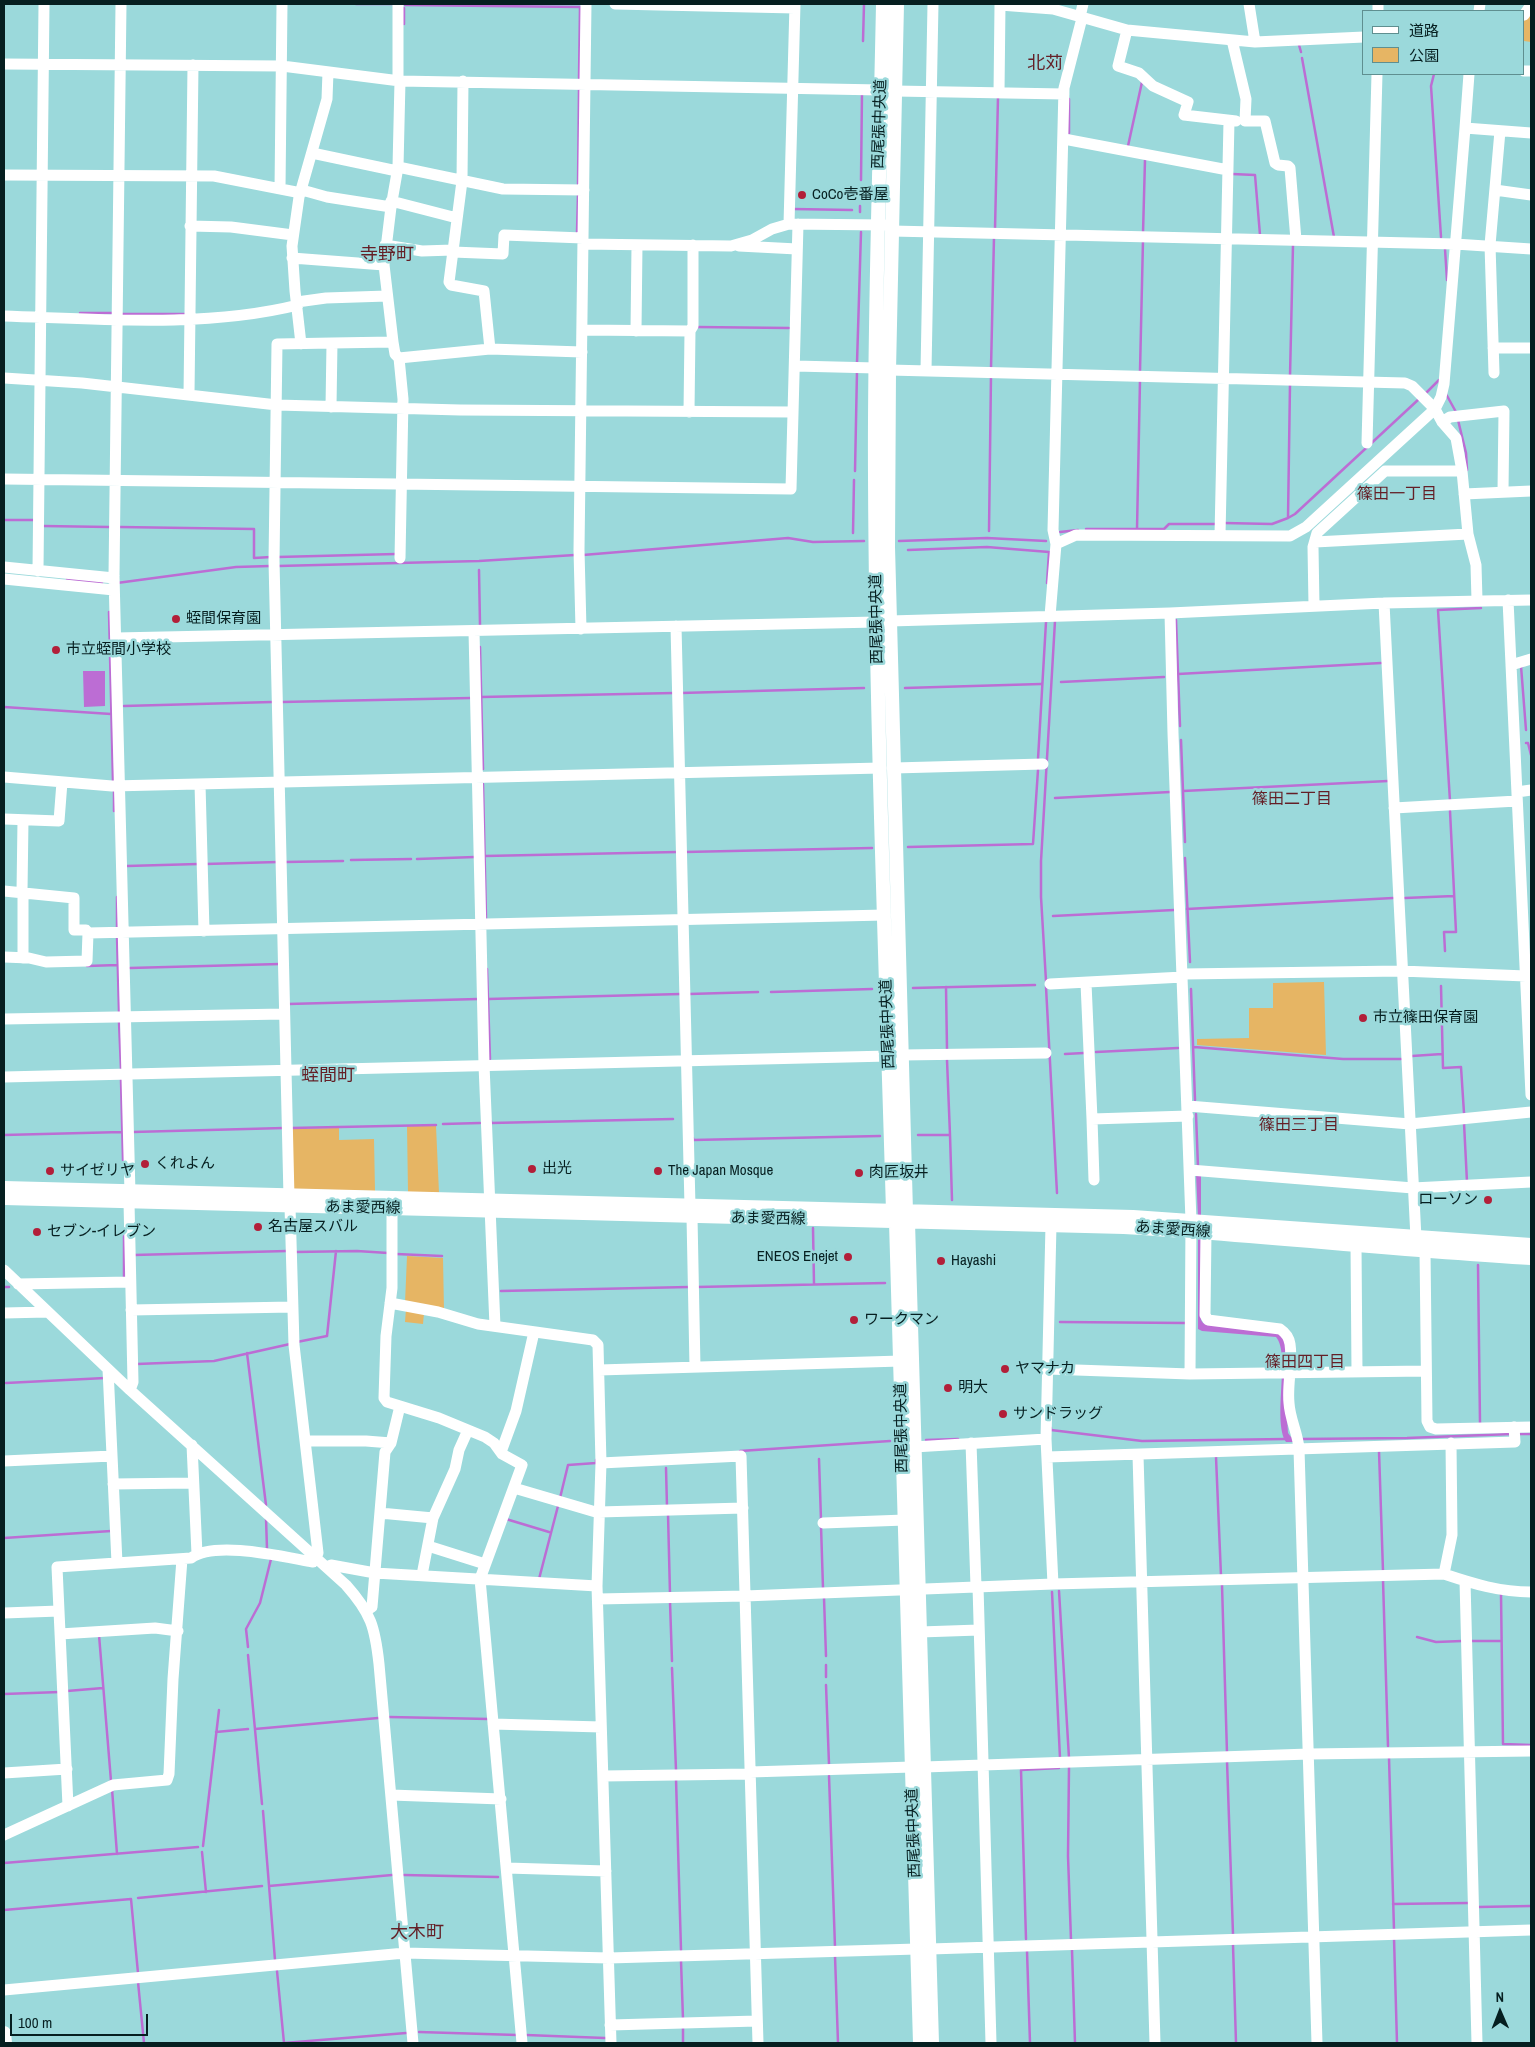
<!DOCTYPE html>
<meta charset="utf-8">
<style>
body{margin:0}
#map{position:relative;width:1535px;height:2047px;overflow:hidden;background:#9bd9db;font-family:"Archivo Narrow","Noto Sans JP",sans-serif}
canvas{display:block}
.frame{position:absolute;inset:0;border:5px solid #061f20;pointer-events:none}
.legend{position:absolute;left:1362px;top:10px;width:162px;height:65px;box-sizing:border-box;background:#9bd9db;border:1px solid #5f8f90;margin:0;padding:6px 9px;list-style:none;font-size:15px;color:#061f20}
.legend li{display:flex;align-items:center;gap:10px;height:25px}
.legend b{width:25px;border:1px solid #5f8f90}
.north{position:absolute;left:1475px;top:1987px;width:50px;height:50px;-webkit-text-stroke:4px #9bd9db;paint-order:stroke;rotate:359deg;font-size:14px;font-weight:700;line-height:20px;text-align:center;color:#061f20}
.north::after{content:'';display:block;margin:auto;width:18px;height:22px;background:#061f20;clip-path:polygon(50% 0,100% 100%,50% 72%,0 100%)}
.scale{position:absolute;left:10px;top:2014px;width:138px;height:22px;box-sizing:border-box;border:2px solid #061f20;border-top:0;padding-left:6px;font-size:15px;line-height:18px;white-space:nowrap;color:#061f20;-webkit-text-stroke:4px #9bd9db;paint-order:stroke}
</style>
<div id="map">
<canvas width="1535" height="2047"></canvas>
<div class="frame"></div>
<ul class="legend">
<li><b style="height:6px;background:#fff"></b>道路</li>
<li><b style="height:14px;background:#e6b564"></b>公園</li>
</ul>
<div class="north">N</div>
<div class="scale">100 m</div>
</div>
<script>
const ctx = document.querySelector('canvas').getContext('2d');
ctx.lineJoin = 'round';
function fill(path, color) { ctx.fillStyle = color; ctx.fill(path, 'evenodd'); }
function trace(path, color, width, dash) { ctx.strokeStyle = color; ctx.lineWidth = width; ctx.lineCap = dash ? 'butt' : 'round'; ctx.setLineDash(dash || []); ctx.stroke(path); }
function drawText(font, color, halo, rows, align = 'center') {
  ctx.font = font + ' "Archivo Narrow","Noto Sans JP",sans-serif'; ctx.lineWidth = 5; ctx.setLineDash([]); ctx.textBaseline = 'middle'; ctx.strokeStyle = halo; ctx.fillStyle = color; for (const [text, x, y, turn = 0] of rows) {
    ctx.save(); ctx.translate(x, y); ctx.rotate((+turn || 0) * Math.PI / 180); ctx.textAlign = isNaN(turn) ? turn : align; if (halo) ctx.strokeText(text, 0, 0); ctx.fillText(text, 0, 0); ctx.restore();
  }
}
fill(new Path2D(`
 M1531,11V42L1524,41V21Z
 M1324,982L1326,1055L1197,1045V1039L1249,1038V1008H1273V983Z
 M407,1126H436L439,1193L408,1192Z
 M339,1128V1140L374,1139L375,1191L293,1189L290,1129Z
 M407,1256L443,1258L444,1310L405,1303Z
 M406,1309L424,1313L423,1324L405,1322Z`), '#e6b564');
fill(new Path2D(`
 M83,671H105V706L84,707Z
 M1196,1174H1201V1320L1203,1323L1208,1325L1280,1332L1286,1343V1402L1288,1433L1291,1437L1296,1438V1442H1286C1272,1420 1291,1354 1276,1337L1202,1331L1198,1329V1240L1199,1238Z`), '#bc6dd4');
trace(new Path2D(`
 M356,4H392
 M405,5L580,7L579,78
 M404,24V8
 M863,41L864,4
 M1299,45L1301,52
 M1302,58L1334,237
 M1434,74L1431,86L1441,237
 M1069,133V99
 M1128,146L1142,82
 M1232,174L1255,175L1260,235
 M861,180L862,92
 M578,186L579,89
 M860,199V188
 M793,209L852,210
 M860,212V206
 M995,229L998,97
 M577,232L578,194
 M1143,233L1145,160
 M1445,249L1447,280
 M80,313H114
 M121,314H185
 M696,327L789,328
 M857,363L861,232
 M991,368L994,237
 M1140,371L1143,240
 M1290,376L1293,245
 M1425,394L1439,380
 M1446,394L1456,412
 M1458,420L1466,453L1467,470
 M855,471L857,371
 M1288,518L1295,514L1419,399
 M4,520H35
 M1224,523L1272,524L1288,518L1290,384
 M43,526L109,527
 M120,527L254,529V558L271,557
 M1086,529H1164L1169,524H1216
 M1137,529L1140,380
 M989,531L991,375
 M1060,532L1078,530
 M853,533L854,480
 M899,541L987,538L1046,541
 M908,550L987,547L1049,552L1047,583
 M583,555L788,538L813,542L864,541
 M278,557L396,554
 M278,566L479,561L575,555
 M479,570L480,625
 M67,579L102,583
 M117,583L236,567L270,566
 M109,612L113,782
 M1176,620L1180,726
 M480,647L483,769
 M1523,666H1521L1526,730
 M1178,674L1381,663
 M1061,682L1164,677
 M905,688L1041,684
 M681,693L864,688
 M481,697L674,693
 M282,702L471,698
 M124,706L272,702
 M4,707L111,714
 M1181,740L1185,842
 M1526,743H1528L1531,755
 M1038,759L1046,622
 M483,784L486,918
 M114,790V811
 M1183,791L1388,781
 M1055,798L1170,792
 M1450,801L1438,610L1481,608
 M908,847L1033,844L1038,770
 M685,852L872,848
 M485,856L677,852
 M1185,858L1190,962
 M417,859L475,857
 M351,860L411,859
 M285,862L343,861
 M205,864L278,862
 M127,866L198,864
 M117,897V928
 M1405,898L1454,896
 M1187,909L1393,898
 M1053,916L1174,910
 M117,936L119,1012
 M1445,951L1444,932H1456L1450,811
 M87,966L118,965
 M130,968L280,964
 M487,969L490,1059
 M1046,981L1041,897V861L1055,621
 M1441,986L1443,1068L1461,1067L1464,1113
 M946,987L947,1049
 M1046,987L1057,1193
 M913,988L1035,985
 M1191,989L1195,1100
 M771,992L872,989
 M689,994L758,992
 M488,999L681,994
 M288,1004L478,999
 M119,1022L121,1069
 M1194,1047L1343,1059H1401
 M1096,1052L1178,1048
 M1065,1054L1084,1053
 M1412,1056L1442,1054
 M947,1060L950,1135
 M121,1080L123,1160
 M1196,1114L1198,1167
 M491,1121V1123L673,1119
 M1464,1123L1467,1182
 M443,1124L480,1123
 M291,1128L436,1125
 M133,1132L284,1128
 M4,1135L122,1132
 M918,1135H950L952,1200
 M693,1138V1140L880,1136
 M813,1228L814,1284
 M124,1235V1278
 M295,1252L357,1251L388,1253
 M396,1254L442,1256
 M134,1255L287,1251
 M1478,1265L1480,1423
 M4,1287H9
 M697,1287L885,1283
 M501,1291L689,1287
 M1060,1322L1185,1323
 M297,1342L327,1336L336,1251
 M247,1353L266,1505
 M137,1364L214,1361L290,1344
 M6,1383L105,1378
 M1051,1428V1430L1142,1441L1286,1439
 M1519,1434H1530
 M1301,1439L1407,1438L1511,1434
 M926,1440L958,1439
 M740,1451L890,1441
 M1379,1451L1383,1571
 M1216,1457L1221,1576
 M819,1459L821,1520
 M666,1468L667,1507
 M560,1498L568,1465L596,1463V1460
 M668,1514L670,1594
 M266,1518L267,1549
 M506,1519L549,1532
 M821,1526L823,1588
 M4,1538L111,1531
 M539,1579L558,1506
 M1383,1580L1388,1746
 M1222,1585L1227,1753
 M1059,1591L1069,1758
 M1052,1592L1060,1758
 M1501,1594L1503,1744L1531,1745
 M824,1598L826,1656
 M670,1602L672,1661
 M99,1635L111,1781
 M1417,1637L1436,1642L1462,1641
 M1471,1641H1501
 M248,1647L246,1629L260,1603L271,1559
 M248,1655L262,1804
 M826,1665V1677
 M672,1668L676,1770
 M826,1685L829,1764
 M67,1691L103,1688
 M4,1694L60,1692
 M389,1717L489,1719
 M255,1729L378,1718
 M216,1732L248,1729
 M1389,1758L1394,1930
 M1227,1761L1233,1934
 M1069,1767L1068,1856L1071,1940
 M829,1776L835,1947
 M676,1779L681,1950
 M112,1789L117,1854
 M263,1811L275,1960
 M203,1846L219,1710
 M202,1852L206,1892
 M4,1863L198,1847
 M404,1875L498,1877
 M269,1886L392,1875
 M138,1898L262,1886
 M1393,1904L1468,1903
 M1478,1907L1531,1906
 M4,1910L131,1899L138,1973
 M1394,1938L1397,2043
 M1026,1939L1021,1770L1059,1768
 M1233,1945L1236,2043
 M1072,1950L1075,2043
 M1027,1951L1030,2043
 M835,1956L838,2043
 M681,1961L683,2019
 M277,1971L284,2043
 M138,1982L144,2043
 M683,2027V2043
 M419,2032L517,2035
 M526,2035L605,2038
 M284,2043L406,2033`), '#bc6dd4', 2.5);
trace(new Path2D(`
 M121,4L114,576L130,1193
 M615,4L795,8
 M1249,4L1255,42
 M1378,11V4
 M1479,11L1480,4
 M1524,15L1531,5
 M1080,17L1083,4
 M1127,30L1118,66L1139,73L1153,86L1188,102L1184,115L1236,121
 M1232,40L1246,99L1245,121H1265L1275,163L1278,165L1288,166L1290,168L1296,240
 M4,64L282,66L400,81L881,90
 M1524,71H1531
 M1469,74L1465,128L1531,133
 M398,80V4
 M400,81L398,167L391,207L384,265L393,342L395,354L399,358L403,399L400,558
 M463,81L462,181L449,282L451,285L484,291L490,349
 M895,91L1064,94
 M999,93L1000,5L1053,9L1127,30L1255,42L1364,37
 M1064,139L1228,170
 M312,153L397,171
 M398,167L503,189L584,190
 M4,175L214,176L301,193
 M280,189L282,4
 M302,190L327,197L391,207
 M1495,190L1531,195
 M391,201L457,218
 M789,224L795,4
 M190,226L231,227L293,235
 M892,231L1455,244L1531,249
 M583,244L731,246L752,240L772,229L789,224L885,225
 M385,245L422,251L453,250
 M739,246L797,249
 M453,252L503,254L504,235L583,238
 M292,258L384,265
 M297,302L326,298L387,296
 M4,316C99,319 205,328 298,305
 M582,330L690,331
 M636,331L637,245
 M332,343L393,342
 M301,344L295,291L292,246L299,197L327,99L328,72
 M1493,348H1531
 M399,358L490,349L582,352
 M795,366L876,368
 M889,370L1405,383L1412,386L1435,409L1442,422L1456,438L1462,471L1468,534L1476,565L1477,600
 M926,371L933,4
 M1494,373L1490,245L1500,131
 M4,378L82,383L277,405L460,410L792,412
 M189,395L193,65
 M689,412L690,331L693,326V245
 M1442,422L1450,417L1504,411L1503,491
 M1367,443L1377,74
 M4,479L791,489L798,224
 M1464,494L1531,491
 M1220,535L1229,121
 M1315,542L1468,534
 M1056,544L1076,535L1290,536L1306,527L1435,409L1441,397L1444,384L1465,128
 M4,567L114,578
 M38,571L44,4
 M4,579L114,590
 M1508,600L1531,1095
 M1384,603L1416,1238
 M1314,606L1313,547L1317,533L1385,471H1462
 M1170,613L1173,733L1191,1221L1190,1374L1426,1371
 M1050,616L1056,544L1053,530L1064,88L1082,18
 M890,621L1170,613L1384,603L1531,600
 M676,626L690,1206
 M581,629L579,550L586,4
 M474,631L484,1065L495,1326
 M116,638L877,622
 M1511,665L1531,659
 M894,768L1043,764
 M4,777L112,786L881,768
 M200,784L204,931
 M1517,792L1531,790
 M1394,808L1517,801
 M4,819L59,821L62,782
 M4,891L74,898V930H86L88,933
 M22,892L23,820
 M23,892V958
 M4,957L29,958L46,962L87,961L88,933L885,915
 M1183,974L1401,971L1526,976
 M1086,983L1092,1119L1188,1116
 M1050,984L1183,977
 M4,1019L284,1014
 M902,1055L1046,1053
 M4,1077L889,1056
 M1188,1106L1410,1124L1531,1112
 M1092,1119L1094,1180
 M1190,1170L1413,1188L1531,1182
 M289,1197L274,561L277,344L332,343L331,407
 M129,1202L133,1382L130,1390
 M392,1209V1288L386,1336L384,1398L387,1402L439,1418L485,1437L494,1443L502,1454L522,1465L480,1579L522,2043
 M692,1217L695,1367
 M1051,1225L1046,1439L1053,1584
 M1206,1232L1205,1315L1208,1320L1280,1329C1286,1333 1289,1337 1290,1344C1293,1364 1287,1384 1289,1403C1290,1420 1298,1433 1299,1449L1317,2043
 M1356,1245L1357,1372
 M1425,1251L1427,1421L1430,1427L1436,1429L1531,1427
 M4,1270L130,1390L346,1585C371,1613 375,1627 379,1664L413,2043
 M18,1284L130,1282
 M390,1303L438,1312L478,1324L593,1340L598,1345L601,1463L597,1586L611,2043
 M131,1310L292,1307
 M4,1313L47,1312
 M108,1369L117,1563
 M1048,1369L1190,1374
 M599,1370L901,1361
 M306,1441H366L391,1443
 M971,1443L976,1586
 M192,1445L197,1554
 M914,1447L1046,1439
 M501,1452L516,1411L534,1332
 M1138,1455L1155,2043
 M1047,1457L1515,1442L1514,1427
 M4,1461L112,1456
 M601,1463L741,1456L758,2043
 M113,1484L193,1483
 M514,1488L599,1513
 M599,1512L743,1508
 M380,1513L433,1518
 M823,1523L905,1520
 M428,1546L485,1564
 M326,1567L331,1565L375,1573L597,1586
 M1444,1574L1452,1535L1451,1443
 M422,1575L433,1518L455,1469L459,1450L468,1430
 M1465,1581L1477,2043
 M978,1586L991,2043
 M598,1599L745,1596L1053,1584L1444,1574C1474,1584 1500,1592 1531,1592
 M59,1611L68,1806
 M366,1611L372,1607L385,1452L391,1443L400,1406
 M4,1613L59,1611L57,1567L191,1558C215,1540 284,1557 313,1562L318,1553L294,1345L290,1206
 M920,1632L979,1630
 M60,1634L155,1628L178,1631
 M493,1724L601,1727
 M924,1767L1309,1754L1531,1751
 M750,1772L912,1767
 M4,1773L67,1769
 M603,1776L750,1774
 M391,1795L501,1799
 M4,1835L113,1785L167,1780L169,1774L173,1679L182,1559
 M507,1868L606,1871
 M930,1949L1531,1930
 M4,1990L405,1953L609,1958L917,1949
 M610,2025L757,2021`), '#fff', 11);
trace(new Path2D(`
 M883,4C880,162 874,319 875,477C876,722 886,967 893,1211L896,1222L920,2043
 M897,4L889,370L888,547L906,1212L908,1222L932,2043
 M4,1188L1133,1217L1531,1245
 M4,1198L1124,1227C1260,1235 1395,1250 1531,1258
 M4,2033L5,2043`), '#fff', 14);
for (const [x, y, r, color] of [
 [802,195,5,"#b21f39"],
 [176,619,5,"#b21f39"],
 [56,650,5,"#b21f39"],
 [1363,1018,5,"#b21f39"],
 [145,1164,5,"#b21f39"],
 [532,1169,5,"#b21f39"],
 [50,1171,5,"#b21f39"],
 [658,1171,5,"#b21f39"],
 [859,1173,5,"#b21f39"],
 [1488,1200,5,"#b21f39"],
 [258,1227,5,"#b21f39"],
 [37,1232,5,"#b21f39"],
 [848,1257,5,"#b21f39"],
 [941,1261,5,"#b21f39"],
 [854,1320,5,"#b21f39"],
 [1005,1369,5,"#b21f39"],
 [948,1388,5,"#b21f39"],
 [1003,1414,5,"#b21f39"]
]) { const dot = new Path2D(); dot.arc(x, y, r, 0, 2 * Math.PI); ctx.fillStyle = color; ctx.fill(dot); trace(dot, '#9bd9db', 2); }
drawText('15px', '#061f20', '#9bd9db', [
 ["西尾張中央道",880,124,-88],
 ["西尾張中央道",877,619,-91],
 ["西尾張中央道",888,1024,-92],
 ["あま愛西線",363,1208,1],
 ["あま愛西線",768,1219,1],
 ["あま愛西線",1173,1230,4],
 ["西尾張中央道",902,1428,-91],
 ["西尾張中央道",914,1833,-92]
]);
drawText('15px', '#061f20', '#9bd9db', [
 ["CoCo壱番屋",812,195],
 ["蛭間保育園",186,619],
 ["市立蛭間小学校",66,650],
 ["市立篠田保育園",1373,1018],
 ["くれよん",155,1164],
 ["出光",542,1169],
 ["サイゼリヤ",60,1171],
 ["The Japan Mosque",668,1171],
 ["肉匠坂井",869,1173],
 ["ローソン",1478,1200,"right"],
 ["名古屋スバル",268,1227],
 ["セブン-イレブン",47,1232],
 ["ENEOS Enejet",838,1257,"right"],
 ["Hayashi",951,1261],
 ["ワークマン",864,1320],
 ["ヤマナカ",1015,1369],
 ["明大",958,1388],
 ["サンドラッグ",1013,1414]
], 'left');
drawText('16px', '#641f26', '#9bd9db', [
 ["篠田一丁目",1397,495],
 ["篠田二丁目",1292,800],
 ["篠田三丁目",1299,1126],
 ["篠田四丁目",1305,1363]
]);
drawText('18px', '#641f26', '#9bd9db', [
 ["北苅",1045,64],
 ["寺野町",387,255],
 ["蛭間町",328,1076],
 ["大木町",417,1933]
]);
</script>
